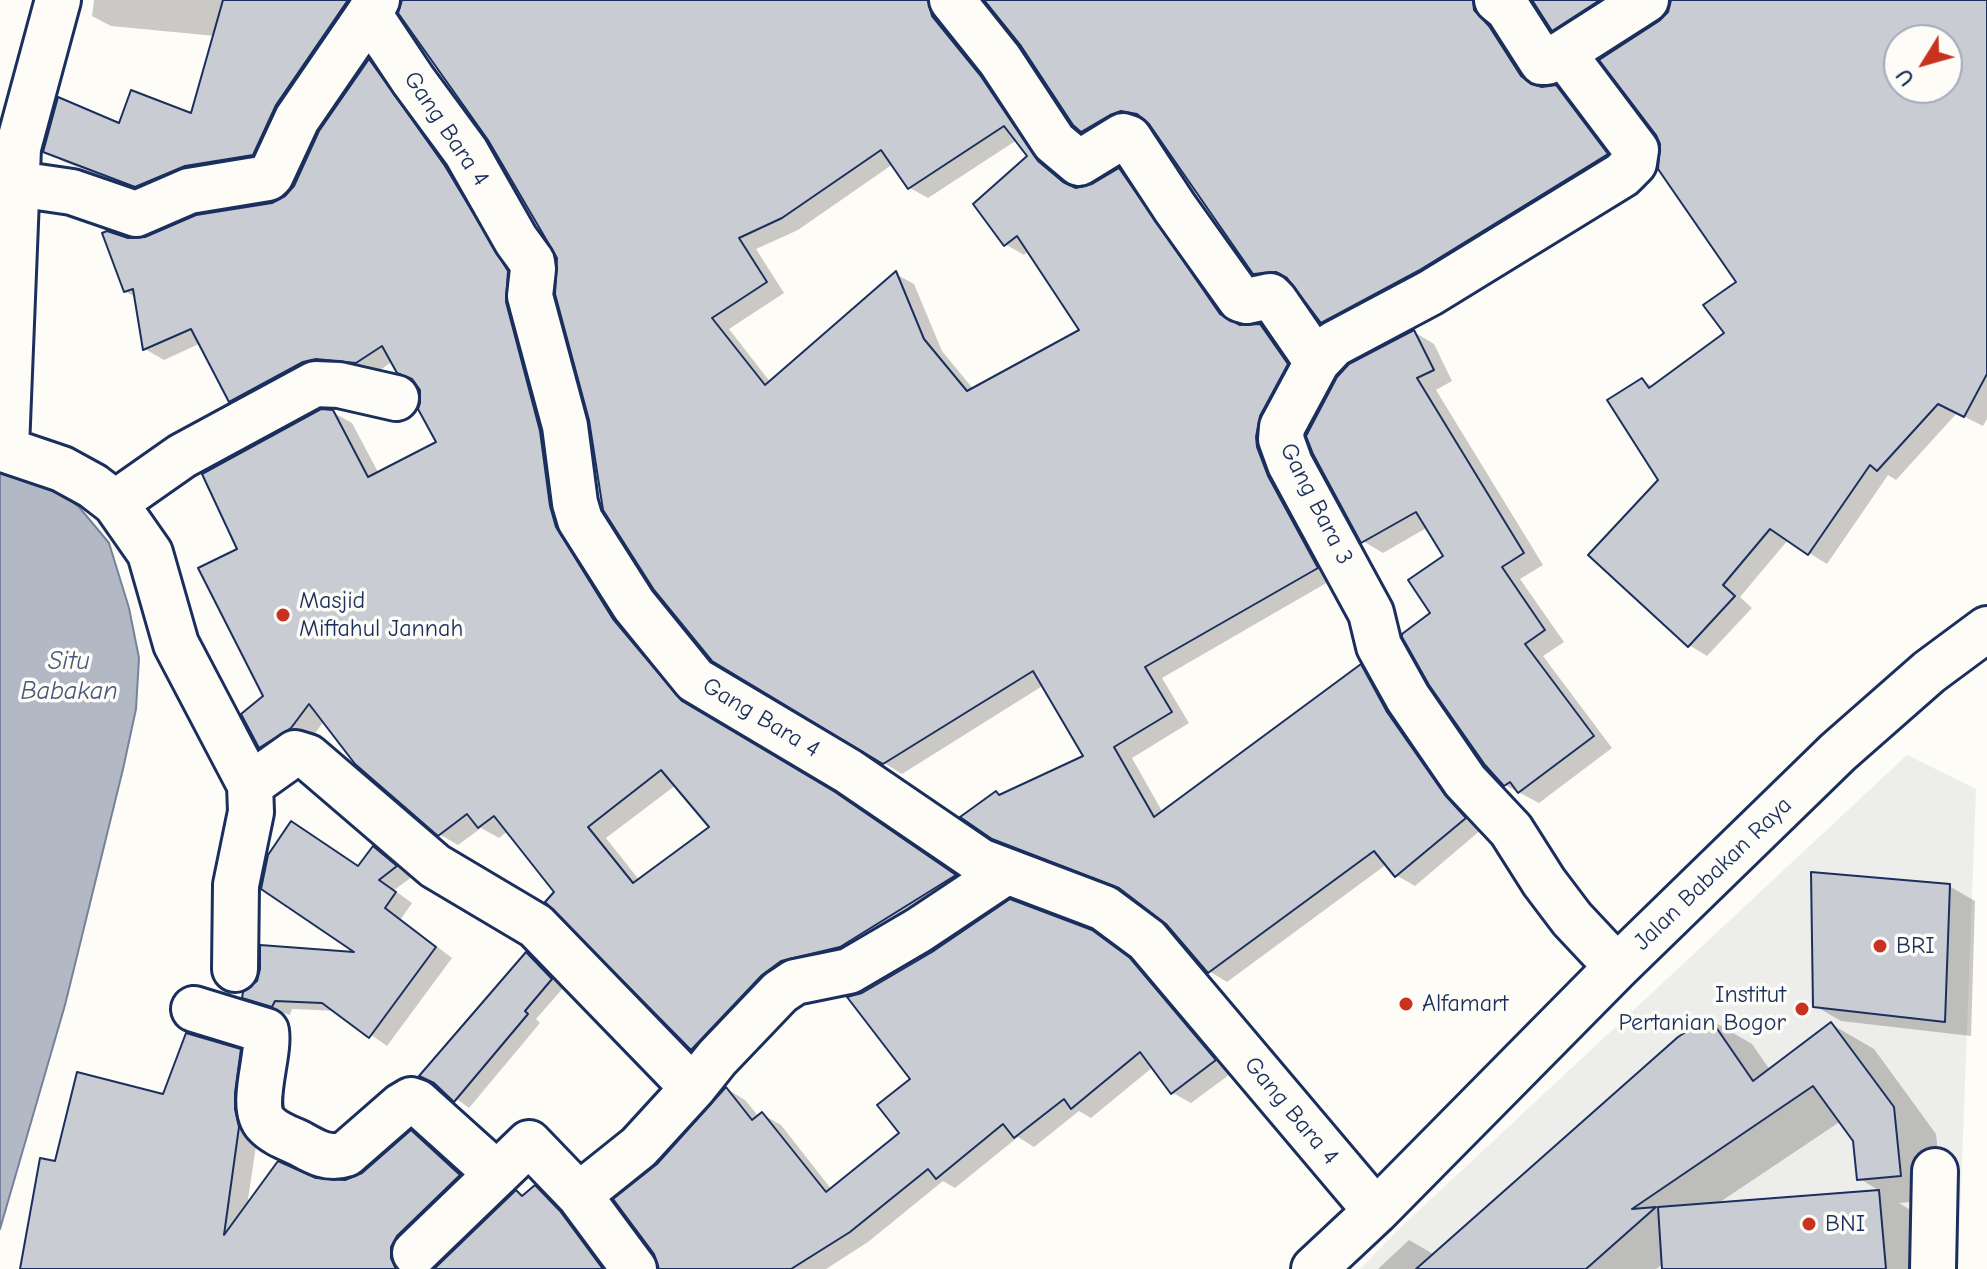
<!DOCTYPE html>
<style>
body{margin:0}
#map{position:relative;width:1987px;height:1269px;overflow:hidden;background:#fdfcf7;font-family:"Comic Neue",sans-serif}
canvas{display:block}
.north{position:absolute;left:1883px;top:24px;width:80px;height:80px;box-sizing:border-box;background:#fdfcf7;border:2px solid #a3aaba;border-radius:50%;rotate:233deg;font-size:22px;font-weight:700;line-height:32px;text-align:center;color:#1b2f5e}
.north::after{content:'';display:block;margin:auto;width:28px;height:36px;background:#c8321e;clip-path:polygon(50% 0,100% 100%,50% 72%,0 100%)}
</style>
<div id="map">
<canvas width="1987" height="1269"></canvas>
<div class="north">U</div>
</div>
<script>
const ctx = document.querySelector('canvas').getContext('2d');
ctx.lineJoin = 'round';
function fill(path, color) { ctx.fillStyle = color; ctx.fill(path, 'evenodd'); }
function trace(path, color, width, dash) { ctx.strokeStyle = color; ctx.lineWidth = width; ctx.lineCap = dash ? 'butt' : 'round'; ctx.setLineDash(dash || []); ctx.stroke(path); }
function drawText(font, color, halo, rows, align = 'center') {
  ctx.font = font + ' "Comic Neue",sans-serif'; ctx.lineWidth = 7; ctx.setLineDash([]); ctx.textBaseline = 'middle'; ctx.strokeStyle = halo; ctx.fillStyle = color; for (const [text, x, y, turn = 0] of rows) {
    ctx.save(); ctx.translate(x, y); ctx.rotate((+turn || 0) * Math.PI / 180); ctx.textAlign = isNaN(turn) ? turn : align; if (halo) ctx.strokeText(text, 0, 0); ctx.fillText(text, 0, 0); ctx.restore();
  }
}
fill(new Path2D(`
 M1907,755L1976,789L1958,1269H1360L1400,1228Z`), '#edeeec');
const water = new Path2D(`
 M0,460L33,472L79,507L109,543L129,608L139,658L136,709L123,769L65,1005L0,1229Z`);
fill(water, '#b3b8c5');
trace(water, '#76819c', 2);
fill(new Path2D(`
 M94,0H372L271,165L155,196L64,162L45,151L120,126L192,116L215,36L111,26L92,16Z
 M404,0H948L998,87L1056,174L1074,189L1093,186L1119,170L1137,181L1238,326H1260L1279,337L1305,375L1278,427L1335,578L1162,678L1189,723L1132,758L1163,813L1361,667L1379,677L1482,829L1415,886L1396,875L1387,864L1227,982L1209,971L1167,922L1130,894L1012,848L993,837L996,793L1001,796L1086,757L1044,685L902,774L884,763L591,419L559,257ZM1017,140L1030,157L1005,244L1024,255L1029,251L1082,330L974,390L942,351L914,284L896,274L771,383L729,329L784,293L756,249L798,230L893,164L910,188L928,198Z
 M986,0H1494L1507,39L1539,88L1555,87L1574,98L1625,165L1340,332L1322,322L1292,282L1273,284L1254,273L1151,123L1139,121L1101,141L1082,131L1021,43Z
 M1534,0H1634L1571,40L1553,29Z
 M1672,0H1987V419L1983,426L1957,413L1896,480L1888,475L1827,564L1788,540L1740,597L1752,608L1707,656L1689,645L1642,380L1654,387L1726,333L1739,282L1662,144L1661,23L1670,13ZM1899,40H1947V88H1899Z
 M369,61L388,72L526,283L632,632L701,715L854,806L973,887L711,1060L692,1049L548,902L557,892L508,831L499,838L481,828L458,845L439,834L324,721L311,739L279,758L260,747L266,696L239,550L332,412L352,423L379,474L439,442L422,389L393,361L376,373L250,412L230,401L201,343L164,360L145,349L137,298L125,291L128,240L145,239L273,205L286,198L295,187ZM676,785L712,828L640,881L606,838Z
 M1414,332L1434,344L1452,381L1436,390L1543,565L1520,579L1564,642L1543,656L1612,748L1539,803L1505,785L1433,613L1446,556L1428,527L1383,553L1363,541Z
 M373,848L390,858L412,877L394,890L412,903L401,919L452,958L387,1046L337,1011L292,1009L290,1015L262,1006L244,997L361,954L359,868Z
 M1949,886L1975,901L1971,1036L1841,1021L1815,1006Z
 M1091,932L1148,971L1233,1072L1191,1103L1173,1093L1153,1067L1091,1118L1079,1111L1034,1147L1018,1137L955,1188L943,1181L868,1242L826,1269H660L659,1165L727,1089L745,1100L759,1117L762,1114L781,1125L832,1190L902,1133Z
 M526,954L539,962L564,987L536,1019L540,1023L469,1108L438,1085Z
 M1709,1019L1752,1044L1770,1070L1831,1024L1874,1049L1936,1134L1943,1199L1899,1203L1912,1211L1917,1269H1664V1263L1656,1269H1378L1409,1240L1435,1255ZM1841,1121L1855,1140L1859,1178L1881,1192L1717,1204Z
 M240,1051L258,1062L257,1139L247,1206L315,1180L346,1182L364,1175L411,1133L430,1143L477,1186L408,1269H21L56,1163Z
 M535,1187L553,1198L612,1269H437L517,1192L524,1197Z`), '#0003');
const building = new Path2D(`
 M223,0H348L276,105L253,155L185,166L135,187L43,152L58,97L119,123L131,90L191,113Z
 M402,0H928L932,16L980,75L1038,161L1063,182L1076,188L1092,184L1119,168L1220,314L1240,325L1260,324L1288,364L1260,416L1256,437L1257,447L1268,476L1318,568L1145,667L1172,712L1114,747L1154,817L1361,664L1387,712L1445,795L1466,818L1395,877L1374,851L1208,973L1166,924L1119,888L992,839L960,817L996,791L999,795L1083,756L1033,671L883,764L712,661L654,590L603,510L589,420L555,294L557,258L488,140L398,13ZM1004,126L1027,156L973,204L1004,246L1017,236L1079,330L967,391L924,339L896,271L765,385L712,318L767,282L739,238L782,218L881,150L908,189Z
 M984,0H1473L1474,10L1489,26L1521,76L1531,84L1542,87L1556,85L1608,154L1418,271L1321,323L1287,278L1276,272L1253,274L1149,124L1137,114L1121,111L1110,115L1081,132L1073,125L1021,46Z
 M1532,0H1600L1552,31Z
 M1671,0H1987V374L1964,417L1938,404L1877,471L1870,465L1808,555L1770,529L1723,585L1735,596L1688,647L1588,555L1658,480L1607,400L1642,378L1649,388L1724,333L1703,305L1736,282L1658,169L1660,144L1656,135L1599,60L1659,21L1668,12ZM1899,40H1947V88H1899Z
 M369,59L445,166L508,271L506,302L540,431L550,506L556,527L613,619L682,701L835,792L956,875L840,947L781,961L762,975L691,1050L545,902L554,892L494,816L478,828L467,814L438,836L355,764L309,704L291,728L259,748L241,714L263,696L198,568L237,549L202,474L321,409L333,410L368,477L436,442L418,409L420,403V390L412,379L397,373L382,346L356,363L316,359L303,362L229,402L191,329L143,350L133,289L124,292L102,233L107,231L128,238L145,237L196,215L272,203L285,196L294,186L319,131ZM661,770L709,827L633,883L588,827Z
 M1414,330L1434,370L1417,378L1524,553L1502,567L1545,630L1525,644L1594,736L1518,793L1510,782L1504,786L1485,765L1429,685L1402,637V634L1430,613L1408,580L1443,556L1416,512L1361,543L1313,454L1306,436L1337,377L1349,364Z
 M291,821L358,866L373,846L397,866L379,880L396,892L385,908L436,947L369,1038L322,1003L275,1001L272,1007L242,998L243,992L257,981L260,969V945L354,952L261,889L268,855Z
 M1811,872L1950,884L1945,1022L1813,1007Z
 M1010,899L1092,930L1130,958L1216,1060L1171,1094L1140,1052L1071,1109L1064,1099L1014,1138L1003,1124L936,1179L928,1169L850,1232L791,1269H659L654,1254L613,1199L657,1164L726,1087L752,1120L762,1112L826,1192L899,1133L877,1105L910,1079L847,997L862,993L932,952Z
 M526,952L552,979L525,1011L528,1014L454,1102L434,1083L419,1076Z
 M1709,1017L1753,1081L1831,1022L1894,1107L1901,1176L1857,1180L1853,1141L1813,1086L1632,1209L1656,1207L1586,1269H1416L1678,1037Z
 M186,1033L241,1049L235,1093V1109L239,1127L224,1235L278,1161L316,1178L345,1180L362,1173L411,1130L460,1175L397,1236L391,1247V1258L396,1269H20L40,1158L55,1161L77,1072L163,1094Z
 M535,1185L560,1211L603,1269H434L516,1190L522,1196Z
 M1879,1190L1886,1269H1662L1658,1207Z`);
fill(building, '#c9ccd3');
trace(building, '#1b2f5e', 2);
const minor = new Path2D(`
 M377,0L369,14L413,80L466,152L516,240L532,262L533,269L530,296L565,426L575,503L580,520L634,605L695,680L848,771L980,861L1104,908L1147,940L1376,1211
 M952,0L1000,60L1054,142L1079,163L1123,136L1129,138L1175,208L1240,299L1247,301L1270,296L1275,301L1317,362L1282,427L1281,439L1290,464L1371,613L1379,646L1408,698L1465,781L1511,830L1544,882L1572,919L1617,967
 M1563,53L1646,0
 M17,184L72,192L136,214L189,191L268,178L271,175L297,119L369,14
 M1317,362L1334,344L1430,293L1622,175L1634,163L1636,150L1563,53L1547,62H1542L1508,9L1497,0
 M0,448L62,469L93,486L115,503L150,553L176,644L250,785L251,812L236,885L235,969
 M6,448L18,148L58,0
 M115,503L182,456L315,384L339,385L396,398
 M250,785L295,753L308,757L435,866L536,926L693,1088L639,1147L579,1195
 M194,1009L266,1031C270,1055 249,1106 266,1124C274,1133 288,1138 299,1143C315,1152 328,1160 346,1154L401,1106L411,1100L417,1102L497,1174
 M693,1088L717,1058L780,992L795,982L849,971L919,930L1006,872
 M415,1253L529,1143L579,1195L634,1269
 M1314,1269L1376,1211L1617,967L1838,752L1929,672L1987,629
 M1933,1269L1935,1171`);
trace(minor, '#1b2f5e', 50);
trace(minor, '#fdfcf7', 44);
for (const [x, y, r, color] of [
 [283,615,8,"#c8321e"],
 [1880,946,8,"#c8321e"],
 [1406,1004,8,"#c8321e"],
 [1802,1009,8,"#c8321e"],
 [1809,1224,8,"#c8321e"]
]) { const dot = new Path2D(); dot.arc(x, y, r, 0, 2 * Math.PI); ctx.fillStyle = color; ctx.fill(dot); trace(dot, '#fdfcf7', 3); }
drawText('24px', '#1b2f5e', '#fdfcf7', [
 ["Gang Bara 4",446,129,56],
 ["Gang Bara 3",1316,504,63],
 ["Gang Bara 4",761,718,31],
 ["Jalan Babakan Raya",1713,874,-44],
 ["Gang Bara 4",1291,1111,50]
]);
drawText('24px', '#1b2f5e', '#fdfcf7', [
 ["Masjid",299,601],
 ["Miftahul Jannah",299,629],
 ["BRI",1896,946],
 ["Institut",1786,995,"right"],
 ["Pertanian Bogor",1786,1023,"right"],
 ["Alfamart",1422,1004],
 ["BNI",1825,1224]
], 'left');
drawText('italic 26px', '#49587d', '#fdfcf7', [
 ["Situ",69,662],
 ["Babakan",69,692]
]);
</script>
